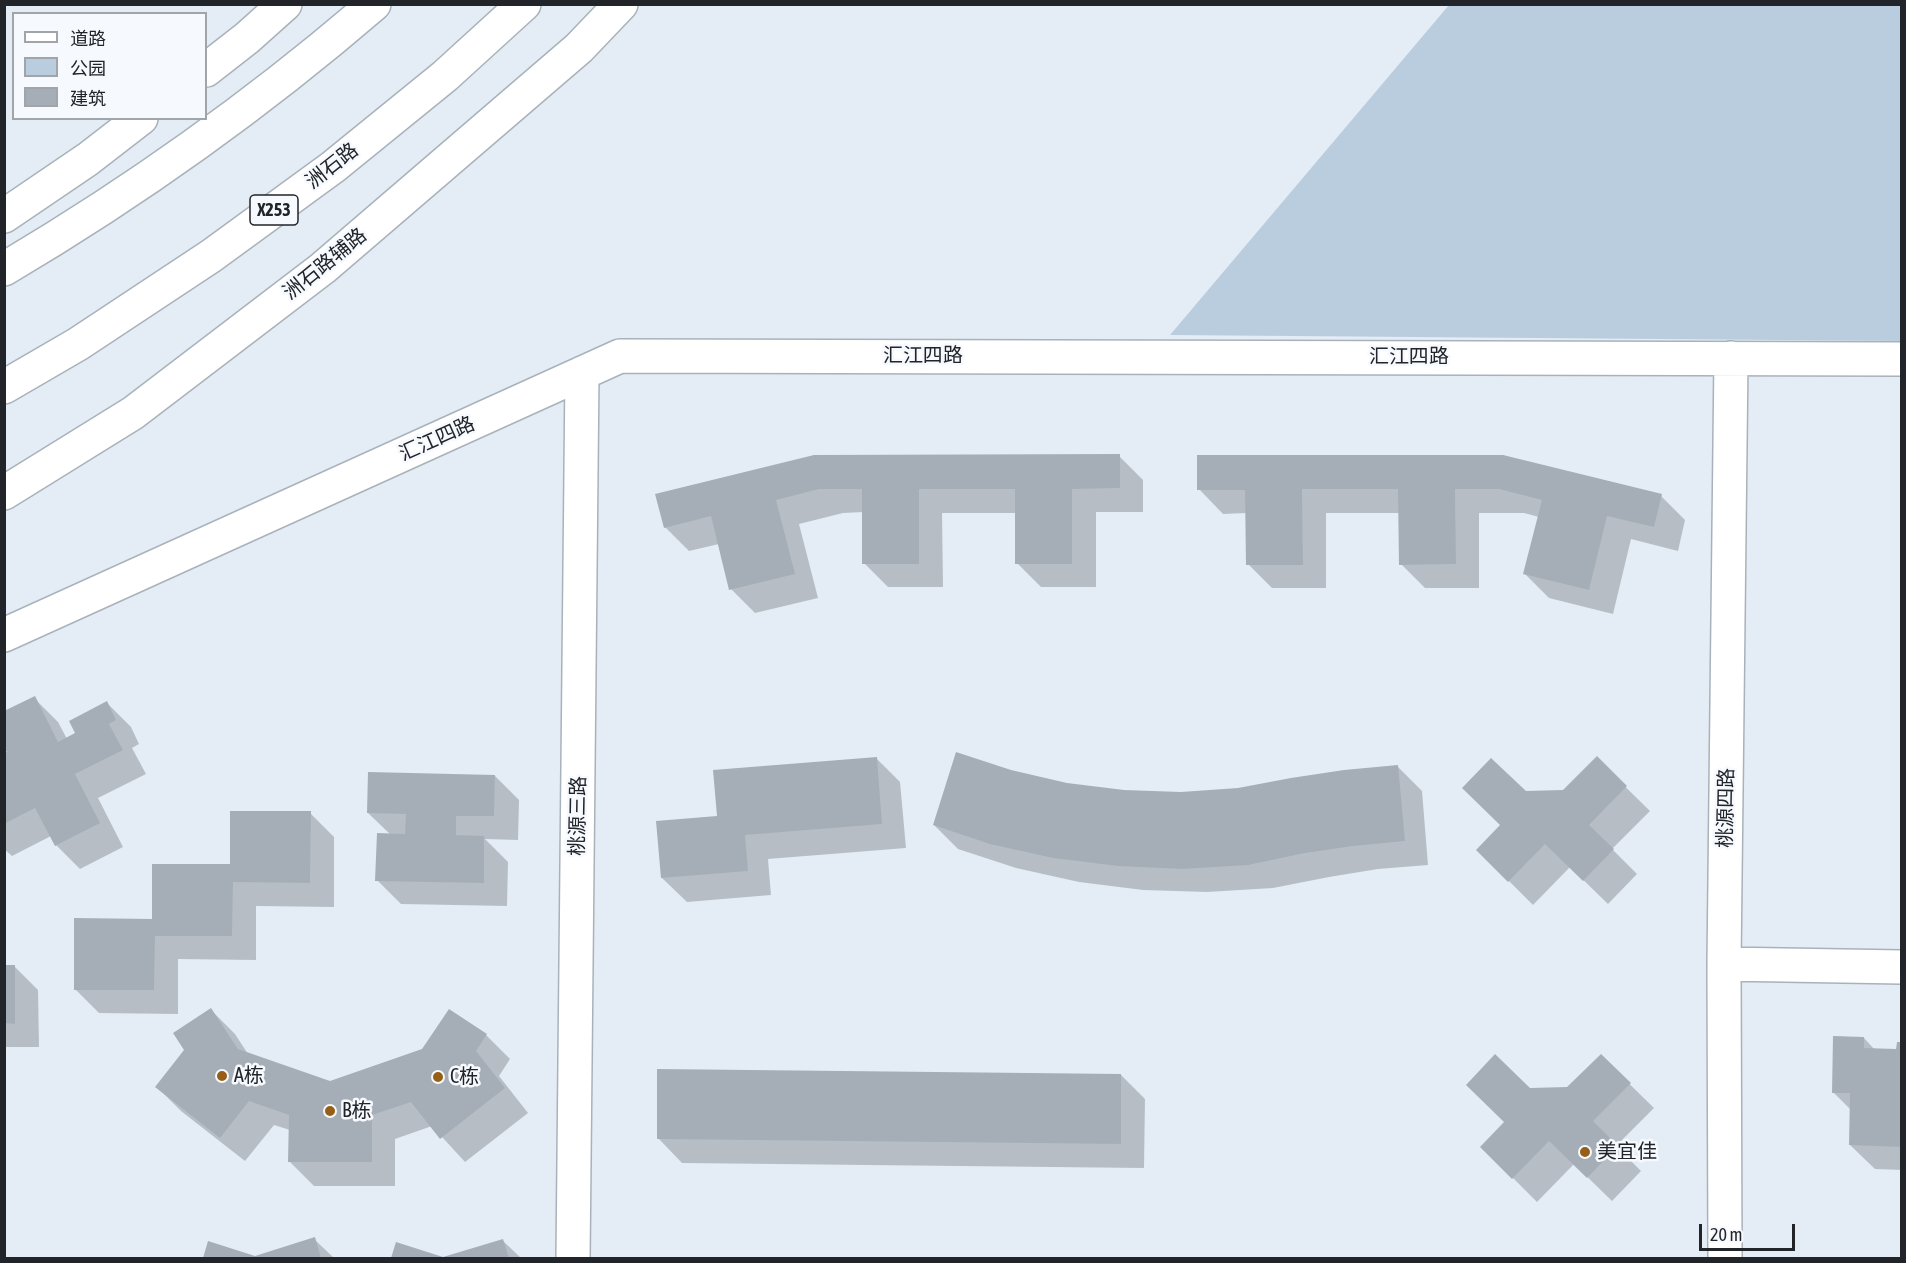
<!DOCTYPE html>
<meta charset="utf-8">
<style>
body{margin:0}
#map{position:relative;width:1906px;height:1263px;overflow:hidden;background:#e4edf6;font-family:"Asap Condensed","Noto Sans SC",sans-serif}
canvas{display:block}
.frame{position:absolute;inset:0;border:6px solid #212428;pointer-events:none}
.legend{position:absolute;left:12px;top:12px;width:195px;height:108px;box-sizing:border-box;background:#f6f9fd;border:2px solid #a1a4a8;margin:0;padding:8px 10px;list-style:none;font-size:18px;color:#212428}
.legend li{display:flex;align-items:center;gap:12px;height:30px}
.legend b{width:30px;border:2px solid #a1a4a8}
.scale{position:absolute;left:1699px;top:1224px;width:96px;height:27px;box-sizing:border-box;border:3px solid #212428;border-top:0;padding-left:8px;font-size:18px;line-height:21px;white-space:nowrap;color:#212428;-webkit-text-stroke:4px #f6f9fd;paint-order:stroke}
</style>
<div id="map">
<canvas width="1906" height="1263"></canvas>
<div class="frame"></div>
<ul class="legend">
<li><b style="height:8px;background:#fff"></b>道路</li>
<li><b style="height:16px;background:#bacddf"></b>公园</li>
<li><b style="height:16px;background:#a5aeb6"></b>建筑</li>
</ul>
<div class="scale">20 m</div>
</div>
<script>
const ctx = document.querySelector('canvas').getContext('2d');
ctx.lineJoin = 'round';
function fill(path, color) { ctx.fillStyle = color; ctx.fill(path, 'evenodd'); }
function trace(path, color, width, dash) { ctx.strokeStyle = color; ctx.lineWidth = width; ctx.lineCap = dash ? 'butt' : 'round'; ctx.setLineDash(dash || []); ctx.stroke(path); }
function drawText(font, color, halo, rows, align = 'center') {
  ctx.font = font + ' "Asap Condensed","Noto Sans SC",sans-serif'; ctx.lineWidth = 5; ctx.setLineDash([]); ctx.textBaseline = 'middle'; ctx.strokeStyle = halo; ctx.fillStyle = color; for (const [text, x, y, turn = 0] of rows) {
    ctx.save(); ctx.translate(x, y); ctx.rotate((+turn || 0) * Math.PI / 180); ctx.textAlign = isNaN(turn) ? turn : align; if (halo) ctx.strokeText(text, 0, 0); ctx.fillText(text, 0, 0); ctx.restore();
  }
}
fill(new Path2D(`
 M1449,5H1901V341L1170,335Z`), '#bacddf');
fill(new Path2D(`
 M1119,456L1143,480V512H1096V587H1041L1017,563V513H942L943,587H888L864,563V512L843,513L799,524L818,598L755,613L731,589L719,544L689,551L665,527L657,495Z
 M1199,457L1661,496L1685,520L1678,551L1631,539L1613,614L1549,598L1525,574L1539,517L1524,513H1479V588H1425L1401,564L1400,513H1326V588H1272L1248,564L1247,513L1223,514L1199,489Z
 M34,698L58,722L67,739L77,733L107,703L131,727L139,744L132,748L146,774L98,798L123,847L80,869L56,845L51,836L12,856L4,849V755L9,753Z
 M876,758L900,782L906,848L768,859L771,895L687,902L662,878L718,817Z
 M1597,759L1650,811L1612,849L1637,874L1608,904L1570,867L1533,905L1502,874V826L1525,793L1563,792Z
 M1398,767L1422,791L1428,865L1378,869L1329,877L1273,888L1207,892L1143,890L1079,882L1016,868L958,849L934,825L1010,771L1067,784L1124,791L1181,793L1238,790Z
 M495,776L519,800L518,840L485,839L508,862L507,906L401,904L377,880L391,835L368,813Z
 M310,813L334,837V907L256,906V960L178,959V1014L99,1013L75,989L154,921Z
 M4,966H14L38,990L39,1047H4Z
 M211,1010L235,1034L248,1054L330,1083L486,1035L510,1059L499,1076L528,1113L465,1162L432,1126L395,1139V1186H314L290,1162V1130L274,1125L245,1161L181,1111L157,1087L186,1050Z
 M1864,1038L1875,1050H1898L1902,1044V1170L1875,1169L1850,1145L1851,1110L1833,1092Z
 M1601,1056L1654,1108L1616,1146L1641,1171L1612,1201L1574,1164L1537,1202L1482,1147L1506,1122L1568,1089Z
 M1121,1075L1145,1099L1144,1168L682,1163L658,1138Z
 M314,1239L334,1258H204L209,1243L255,1258Z
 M502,1240L521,1258H393L397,1243L443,1258Z`), '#0003');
fill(new Path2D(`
 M1120,454V488L1072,489V564H1015V489H919V564H862V489H819L776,500L795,574L729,590L711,516L664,528L655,494L814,455Z
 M1197,455H1503L1662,494L1654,527L1607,516L1589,590L1523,574L1542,500L1499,489H1455L1456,564L1399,565L1398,489H1302L1303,565H1246L1245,490H1197Z
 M35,696L58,742L75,733L69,721L107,701L116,720L109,724L123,750L75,774L100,823L55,846L35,808L4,824V753L7,752L4,749V711Z
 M956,752L1011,770L1067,783L1124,790L1181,792L1238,788L1291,778L1344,770L1398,765L1405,841L1353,846L1305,853L1248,865L1182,869L1118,866L1053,858L990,844L933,825Z
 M1597,756L1627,786L1589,825L1614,849L1583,881L1545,844L1508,882L1476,850L1500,825L1462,788L1491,758L1526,791L1563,790Z
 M877,757L882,824L745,835L748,871L661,878L656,821L717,816L713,770Z
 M368,772L495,775L494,816H456V835L484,836V883L375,881L377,833L405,834L406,814L367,813Z
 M230,811H311L310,883L233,882L232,936H155L154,990H74V918L152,919V864H230Z
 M4,965H15V1024L4,1023Z
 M211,1008L238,1049L330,1081L422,1049L449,1009L487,1034L476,1051L505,1088L440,1139L411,1102L372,1115V1162H288L289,1115L249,1101L220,1138L155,1087L184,1050L173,1033Z
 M1833,1036L1864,1037V1048L1896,1049L1897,1042H1902V1147L1849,1145L1850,1093H1832Z
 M1495,1054L1530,1088L1567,1087L1601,1054L1631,1083L1593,1121L1618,1146L1587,1178L1549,1141L1512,1179L1480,1147L1504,1122L1466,1085Z
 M657,1069L1121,1074V1144L657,1139Z
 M315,1237L321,1258H203L208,1241L255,1256Z
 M503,1239L509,1258H391L396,1242L443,1257Z`), '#a5aeb6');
const minor = new Path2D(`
 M4,635L620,356L1902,359
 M1724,964L1902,967
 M573,1258L582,373
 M1725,1258L1724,964L1731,358`);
const secondary = new Path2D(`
 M206,70L247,38L285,4
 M4,216L88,159L141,118
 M4,493L133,413L323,268L579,48L621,4`);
const primary = new Path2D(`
 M4,269C136,191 258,104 374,4
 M4,387L78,344L211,256L333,167L445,76L524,4`);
trace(minor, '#a9b2ba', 36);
trace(secondary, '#a9b2ba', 36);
trace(primary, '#a9b2ba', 36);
trace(minor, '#fff', 33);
trace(secondary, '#fff', 33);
trace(primary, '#fff', 33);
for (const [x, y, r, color] of [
 [222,1076,6,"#965f17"],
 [438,1077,6,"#965f17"],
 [330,1111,6,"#965f17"],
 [1585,1152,6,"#965f17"]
]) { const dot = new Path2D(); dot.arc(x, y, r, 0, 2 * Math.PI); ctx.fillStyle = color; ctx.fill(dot); trace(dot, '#f6f9fd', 2); }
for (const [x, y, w] of [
 [274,210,48]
]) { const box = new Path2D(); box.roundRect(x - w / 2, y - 15, w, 30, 4.5); ctx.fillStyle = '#f6f9fd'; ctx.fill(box); trace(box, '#212428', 1.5); }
drawText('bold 18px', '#212428', null, [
 ["X253",274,210]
]);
drawText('20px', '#212428', '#f6f9fd', [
 ["洲石路",332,166,-38],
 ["洲石路辅路",325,264,-39],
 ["汇江四路",923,356],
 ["汇江四路",1409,357],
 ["汇江四路",437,439,-24],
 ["桃源四路",1726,808,-89],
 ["桃源三路",578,816,-89]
]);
drawText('20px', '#212428', '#f6f9fd', [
 ["A栋",234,1076],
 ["C栋",450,1077],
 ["B栋",342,1111],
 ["美宜佳",1597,1152]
], 'left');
</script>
